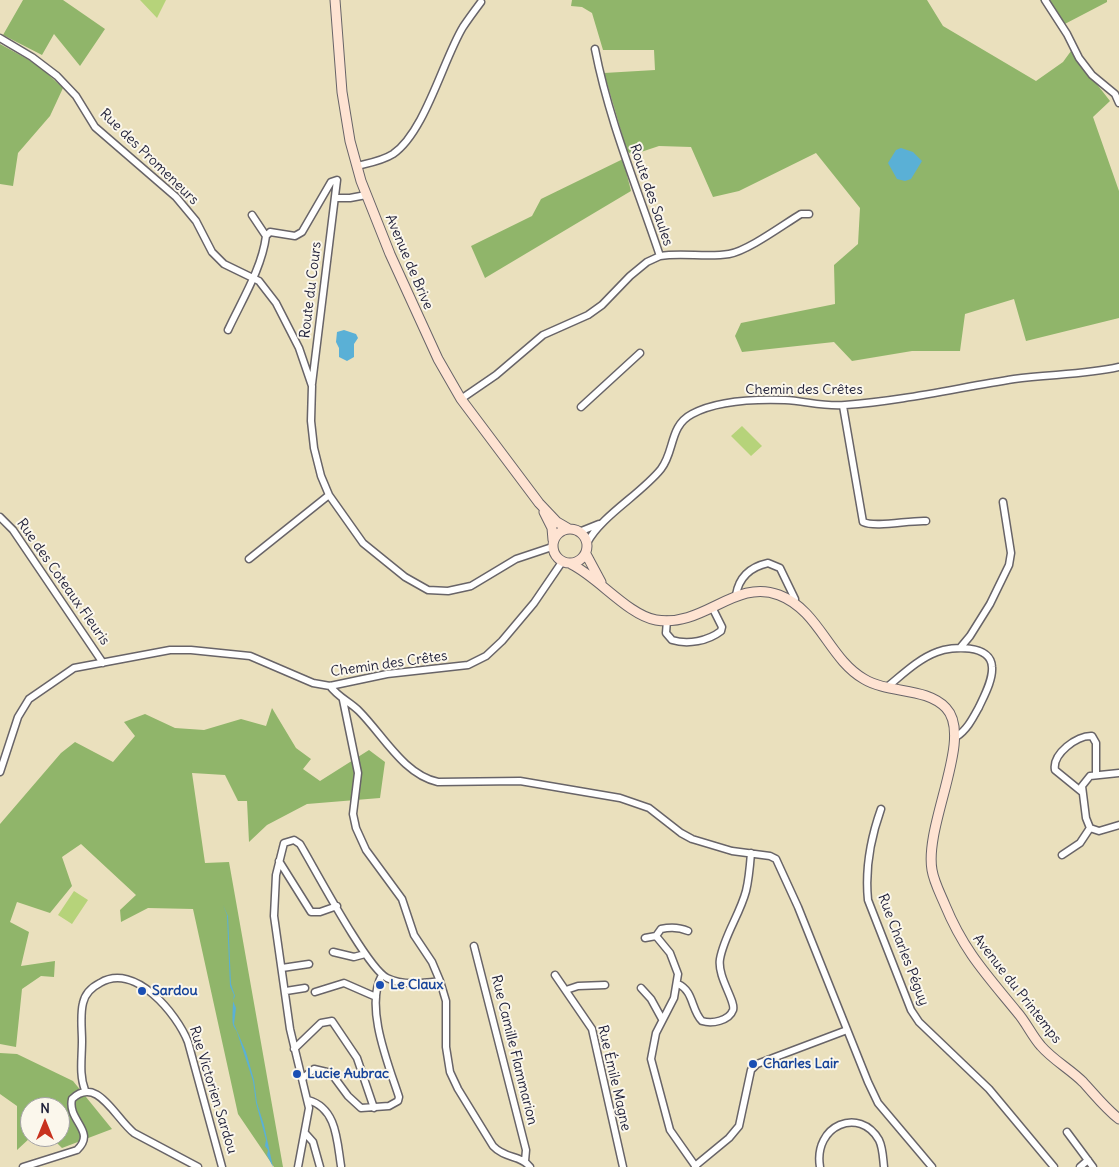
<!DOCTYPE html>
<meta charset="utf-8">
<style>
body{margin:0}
#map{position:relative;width:1119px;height:1167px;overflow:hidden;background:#eae0bd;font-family:Delius,sans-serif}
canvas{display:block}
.north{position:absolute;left:20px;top:1097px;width:50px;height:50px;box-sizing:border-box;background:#fbf7ec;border:1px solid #a4a2a5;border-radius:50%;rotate:0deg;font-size:14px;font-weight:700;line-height:20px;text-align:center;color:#22223b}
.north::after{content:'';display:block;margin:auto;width:18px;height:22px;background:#c8321e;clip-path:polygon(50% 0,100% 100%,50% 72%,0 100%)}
</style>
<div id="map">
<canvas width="1119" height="1167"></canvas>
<div class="north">N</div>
</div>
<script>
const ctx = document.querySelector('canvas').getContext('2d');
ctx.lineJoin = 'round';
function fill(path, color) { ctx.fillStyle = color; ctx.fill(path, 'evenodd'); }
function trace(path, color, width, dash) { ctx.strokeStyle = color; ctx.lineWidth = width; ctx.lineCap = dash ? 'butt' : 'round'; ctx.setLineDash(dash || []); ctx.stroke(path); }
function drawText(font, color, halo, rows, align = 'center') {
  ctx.font = font + ' Delius,sans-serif'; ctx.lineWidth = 4; ctx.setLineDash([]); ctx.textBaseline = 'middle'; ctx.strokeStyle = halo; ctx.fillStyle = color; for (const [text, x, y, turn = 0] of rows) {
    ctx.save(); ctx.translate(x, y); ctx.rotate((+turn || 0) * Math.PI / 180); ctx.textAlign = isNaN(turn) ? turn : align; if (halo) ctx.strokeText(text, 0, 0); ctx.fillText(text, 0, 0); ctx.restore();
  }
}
fill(new Path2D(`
 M140,0H166L157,18Z
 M742,426L762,446L751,456L731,436Z
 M74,891L88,900L72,924L58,915Z`), '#b6d37a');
fill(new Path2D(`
 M23,0H63L105,29L80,66L54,34L42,55L3,35Z
 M572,0H927L943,26L1036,81L1063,62L1071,51L1110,101L1093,117L1119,191V318L1026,341L1014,299L965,314L960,351H912L852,361L834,342L742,352L735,336L741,323L835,304L834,265L858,244L860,208L816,153L739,191L713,197L691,147L659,146L632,155L627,151L604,73L655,70L654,50H603L592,13L582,7L571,6Z
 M1040,0H1107V2L1059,27Z
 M0,44L38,65L63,88L50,116L18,153L13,186L0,184Z
 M623,159L631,191L485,278L471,246L532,216L541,199Z
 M272,708L296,748L311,759L303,769L320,781L369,750L385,762L380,798L307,804L267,825L249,842L247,801H238L225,775L192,773L205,863L229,862L283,1167H274L238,1114L193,909L148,908L121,922L120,910L136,895L81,844L62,857L72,886L50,913L17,902L10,922L29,932L21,966L55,961L54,977L41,976L22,989L16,1047L0,1044V824L61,753L75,742L113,762L135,736L124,722L145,714L175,728L204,730L241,719L266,726Z
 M0,1053L17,1054L73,1081L112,1129L62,1148L51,1137H60V1107H30L31,1137L17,1150V1106L0,1094Z`), '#90b56a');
fill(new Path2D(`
 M901,148L913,152L922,161L911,179L905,181L897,179L888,163L896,150Z
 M344,330L356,334L358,338L354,344V357L347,361L339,357V348L336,342L337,332Z
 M223,905L228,916L231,984L235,996L233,1001L236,1008L234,1024L246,1052L254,1080L257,1103L264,1125L273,1167L267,1155L268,1150L265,1146L266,1140L256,1103L253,1081L237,1032C236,1029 233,1027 233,1024C232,1021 233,997 234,995L230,986L227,915Z`), '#5ab0d6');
const street = new Path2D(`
 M1045,0L1067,34L1079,58L1092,75L1115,94L1119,103
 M0,38L32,57L57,76L76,96L95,127L176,197L196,221L212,252L224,264L259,281L276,303L299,348L312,386L311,421L314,448L321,476L329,495L363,543L405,577L428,590L448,591L471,586L516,559L552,547
 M357,166C369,163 382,161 393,154C425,132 443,60 463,27C469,18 475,10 481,2
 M336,198H350L366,195
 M252,215L266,236
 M660,256C683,252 706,258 729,254C748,251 784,224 801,214H809
 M228,330C242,300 262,268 266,236L270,232L295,236L302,232L331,182L337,180L312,384
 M461,399L496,375L543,335L588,315L602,305L630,276L647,262L660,256C637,187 609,121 595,49
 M843,406L863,522C876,528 909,520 926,521
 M581,407L640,353
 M0,517L13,530L103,663
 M579,532L599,524
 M587,543C601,516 641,494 661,469C675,451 669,426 692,414C718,400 756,399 785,400C805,401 825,407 845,405C902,401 957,388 1014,379C1049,374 1085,375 1119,367
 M249,559L329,495
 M736,595C739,577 750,567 768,563L780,568L795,599L794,604
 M667,620L666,633L672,640C688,645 708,641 721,631L722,627L713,609
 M960,648L970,636L990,604L1009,565L1011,553L1003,502
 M330,686C338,697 350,702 359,711C383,735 404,775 438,782L520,781L620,798L649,808L681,833L692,839L732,851L770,856L776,859L798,907L868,1082L878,1103L932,1167
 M887,687C902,675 918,659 937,652C952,646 991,644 992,667C993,680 984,696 979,707C973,718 967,730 956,737
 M343,700L358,773L353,814L356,828L366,850L402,899L414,935L432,962L440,981L446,1001V1047L450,1072L458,1089L493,1146C505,1159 521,1155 530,1167
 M0,772L18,717L29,699L74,668L170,650H191L250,656L313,683L330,686L387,674L468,665L486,656L502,641L534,603L562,562
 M1119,773L1090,776L1082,786L1086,818L1090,828L1099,831L1119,825
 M1082,792L1055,770C1052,754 1077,735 1092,736L1096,743V774
 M881,809C871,837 865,870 868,900L911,1010L919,1022L989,1089L1054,1167
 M1062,855L1080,843L1090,828
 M279,861L311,912H320L337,906
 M688,931C679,927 670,927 661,929L656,936L670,953L678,974L674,998L656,1033L651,1059L670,1130L696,1167
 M645,938L656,936
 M474,946L526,1150L525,1161
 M333,952L354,957L365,954
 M282,968L309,964
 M555,975L592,1029L623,1167
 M678,984C694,991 691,1010 702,1021C712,1024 729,1021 733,1010C736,1001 717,977 720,959C724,936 740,914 746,891C749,879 750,866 751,853
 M641,988L651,999L662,1019
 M566,990L578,986L605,985
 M286,991L305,988
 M315,992L344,983L376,997
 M294,1049L321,1023L332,1021L357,1058L374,1108
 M303,1078L314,1069L331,1073L348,1096L361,1108L389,1106L398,1101L399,1097C389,1066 364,1006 382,975
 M85,1090C79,1075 82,1058 82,1041C82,1029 80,1015 83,1003C85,994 92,987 100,983C135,962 177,1014 188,1042L222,1167
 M308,1100C337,1108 337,1141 341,1166
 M1067,1132L1093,1167
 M305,1133L313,1142L320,1167
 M695,1166L729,1138L739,1126L751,1070L757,1064L847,1030
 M23,1167L77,1150C97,1131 67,1121 72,1099C97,1075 115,1118 134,1133L198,1167
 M298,1167L309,1108L290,1029L274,916L276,875L284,843L294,840L300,844C315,869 367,968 387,978C403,986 424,983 440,981
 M820,1167C813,1125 860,1106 879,1140C883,1148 883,1159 884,1167
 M1080,1167L1088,1160`);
const secondary = new Path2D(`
 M335,0L342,92L350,141L361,181L390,254L438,359L461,399L539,503L557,522L569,529
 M544,512L552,528L553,540
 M553 546a17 17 0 1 1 34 0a17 17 0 1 1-34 0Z
 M586,554L601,582
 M571,564C598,577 628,615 656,620C704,628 735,578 779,595C819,610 829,659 864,679C889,694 926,687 946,708C974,737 924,825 932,870C934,882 940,893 945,905C964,951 986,974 1017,1012C1026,1022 1032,1036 1041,1046C1053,1060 1070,1069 1083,1082C1095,1095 1105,1108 1119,1119`);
trace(street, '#686468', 9);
trace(secondary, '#686468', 11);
trace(street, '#fff', 6);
trace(secondary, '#fee3d2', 9);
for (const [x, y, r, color] of [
 [380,985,5,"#1a4fb4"],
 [142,991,5,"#1a4fb4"],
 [753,1064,5,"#1a4fb4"],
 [297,1074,5,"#1a4fb4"]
]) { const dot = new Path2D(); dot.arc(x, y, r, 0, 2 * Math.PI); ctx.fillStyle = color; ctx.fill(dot); trace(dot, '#fbf7ec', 2); }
drawText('14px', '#22223b', '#fbf7ec', [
 ["Rue des Promeneurs",149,157,44],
 ["Route des Saules",651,195,71],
 ["Avenue de Brive",409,262,67],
 ["Route du Cours",311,290,-83],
 ["Chemin des Crêtes",804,390],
 ["Rue des Coteaux Fleuris",63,582,55],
 ["Chemin des Crêtes",389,664,-8],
 ["Rue Charles Péguy",903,950,69],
 ["Avenue du Printemps",1017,989,52],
 ["Rue Camille Flammarion",514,1050,76],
 ["Rue Émile Magne",614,1078,77],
 ["Rue Victorien Sardou",213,1090,73]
]);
drawText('bold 14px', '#164399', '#fbf7ec', [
 ["Le Claux",390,985],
 ["Sardou",152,991],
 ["Charles Lair",763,1064],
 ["Lucie Aubrac",307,1074]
], 'left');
</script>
